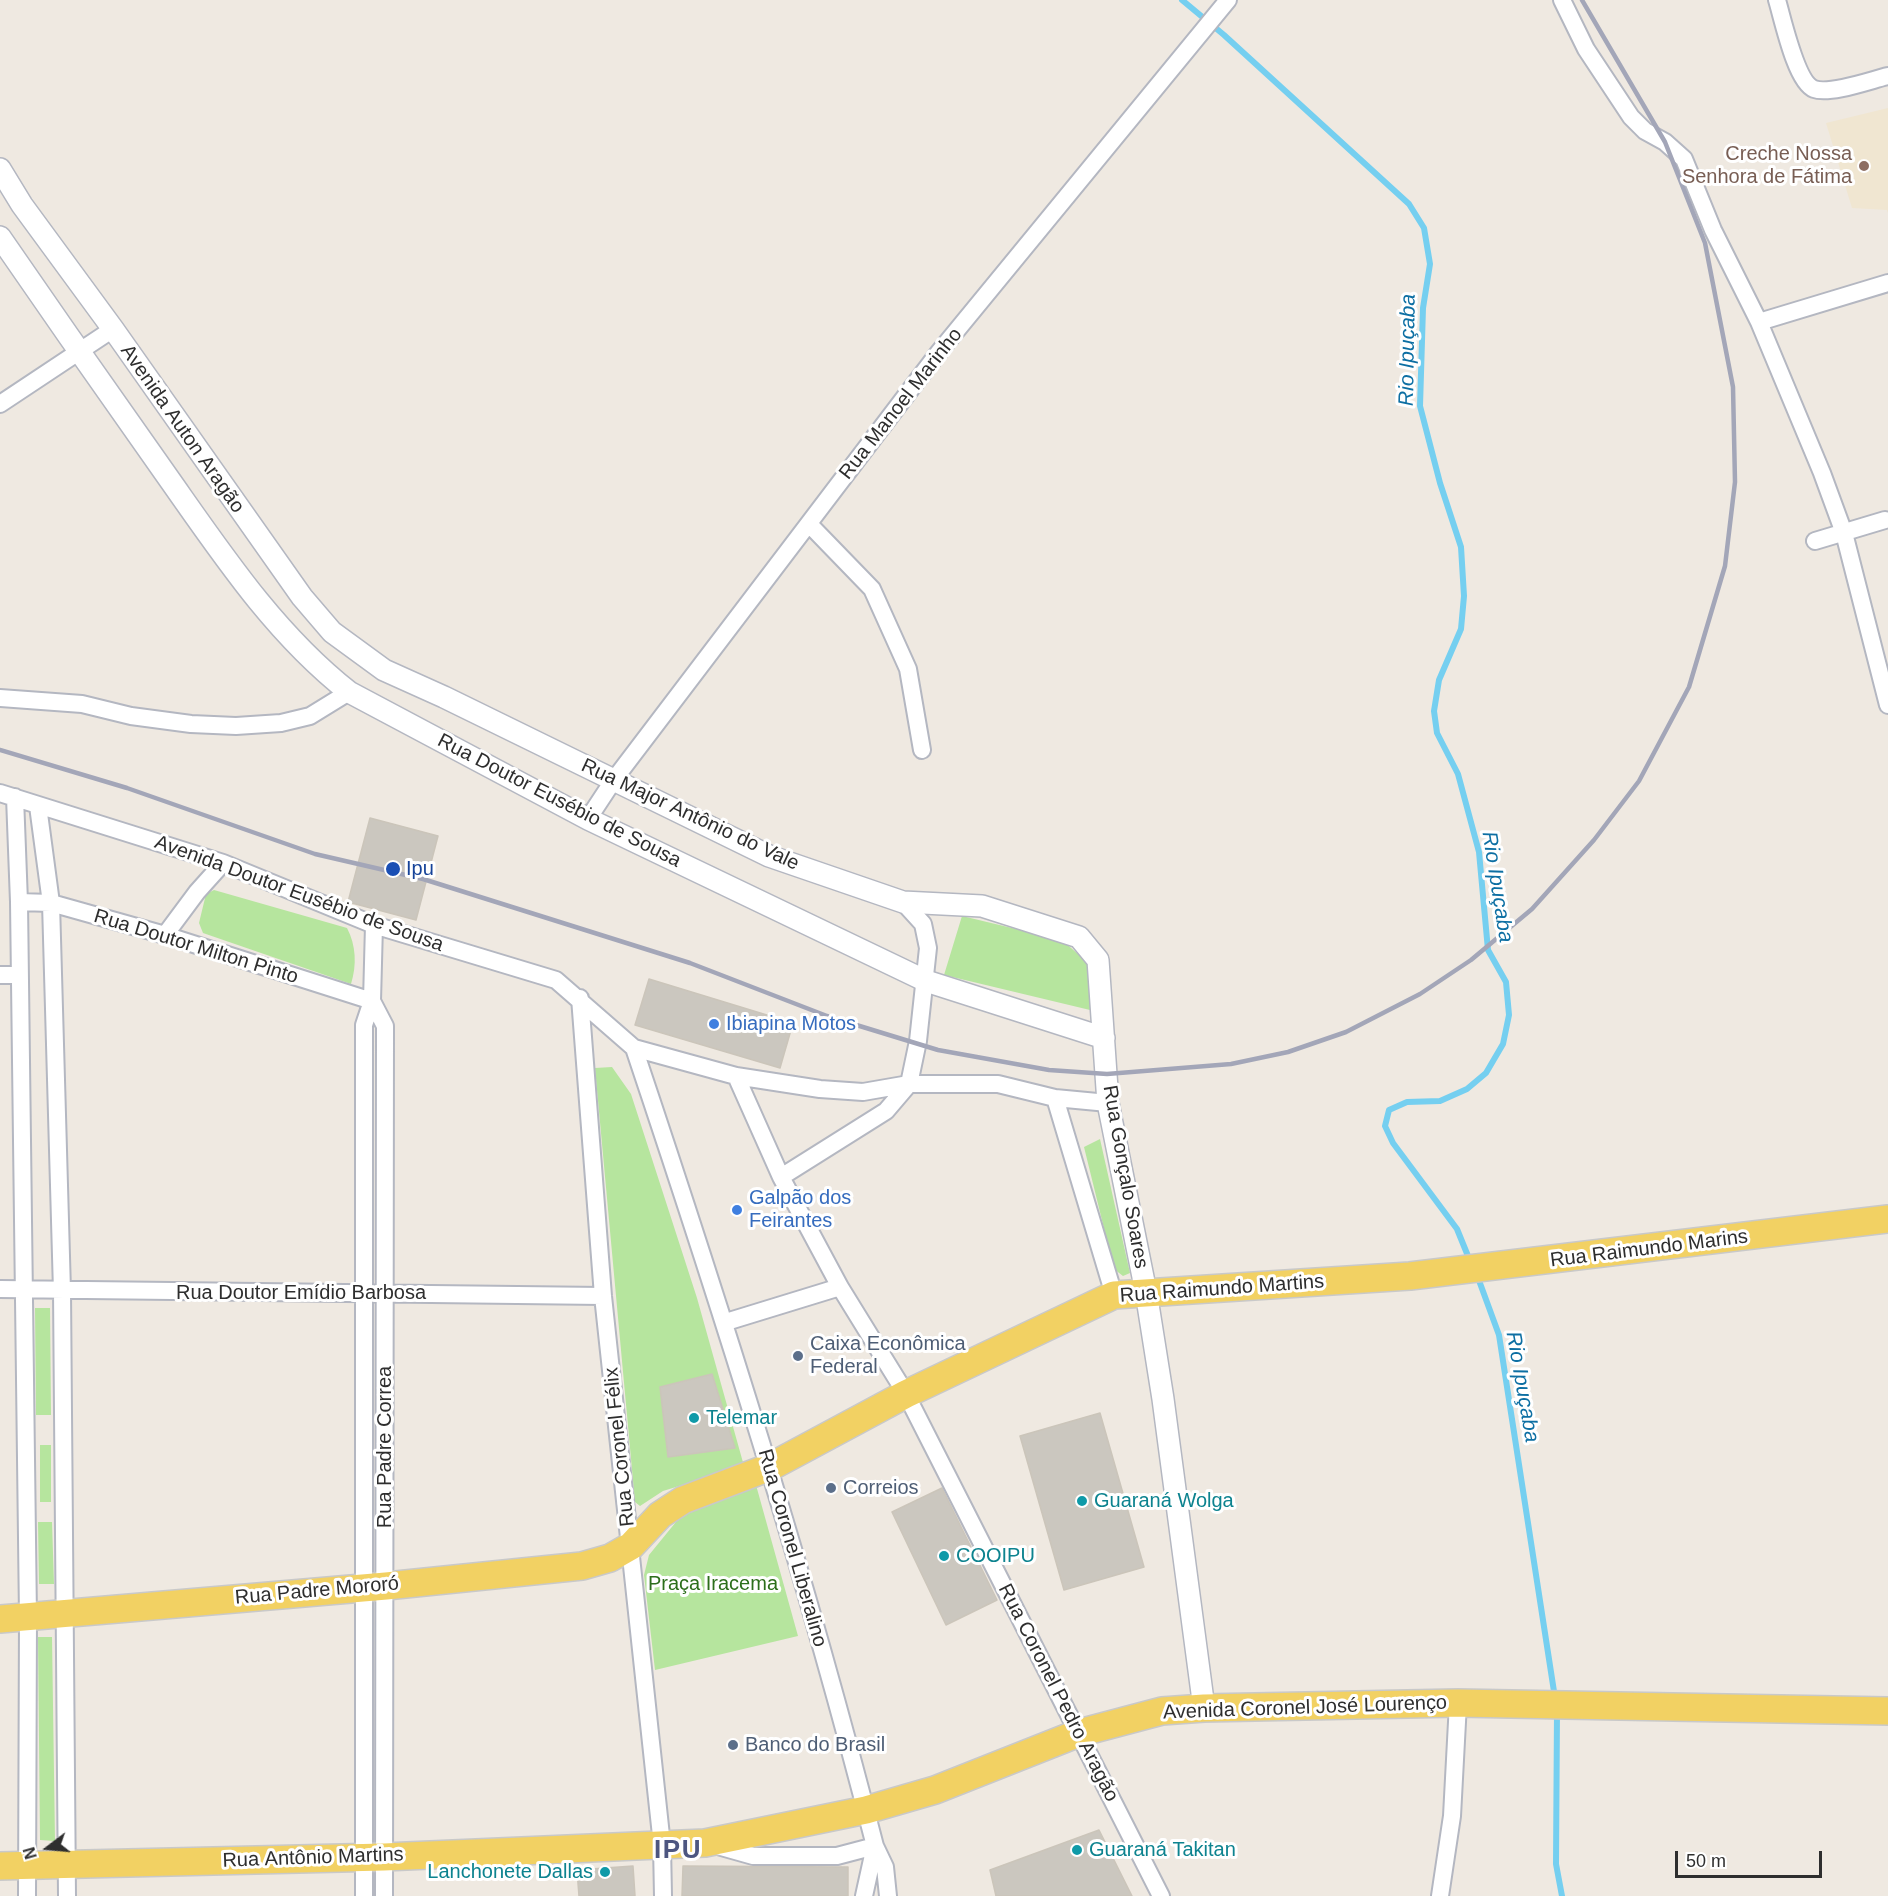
<!DOCTYPE html>
<meta charset="utf-8">
<style>
body{margin:0}
#map{position:relative;width:1888px;height:1896px;overflow:hidden;background:#efe9e1;font-family:Helvetica,sans-serif}
canvas{display:block}
.north{position:absolute;left:18px;top:1818px;width:60px;height:60px;-webkit-text-stroke:4px #fff;paint-order:stroke;rotate:254deg;font-size:16px;font-weight:700;line-height:24px;text-align:center;color:#2e2e2e}
.north::after{content:'';display:block;margin:auto;width:21px;height:27px;background:#2e2e2e;clip-path:polygon(50% 0,100% 100%,50% 72%,0 100%)}
.scale{position:absolute;left:1675px;top:1851px;width:147px;height:27px;box-sizing:border-box;border:3px solid #2e2e2e;border-top:0;padding-left:8px;font-size:18px;line-height:21px;white-space:nowrap;color:#2e2e2e;-webkit-text-stroke:4px #fff;paint-order:stroke}
</style>
<div id="map">
<canvas width="1888" height="1896"></canvas>
<div class="north">N</div>
<div class="scale">50 m</div>
</div>
<script>
const ctx = document.querySelector('canvas').getContext('2d');
ctx.lineJoin = 'round';
function fill(path, color) { ctx.fillStyle = color; ctx.fill(path, 'evenodd'); }
function trace(path, color, width, dash) { ctx.strokeStyle = color; ctx.lineWidth = width; ctx.lineCap = dash ? 'butt' : 'round'; ctx.setLineDash(dash || []); ctx.stroke(path); }
function drawText(font, color, halo, rows, align = 'center') {
  ctx.font = font + ' Helvetica,sans-serif'; ctx.lineWidth = 6; ctx.setLineDash([]); ctx.textBaseline = 'middle'; ctx.strokeStyle = halo; ctx.fillStyle = color; for (const [text, x, y, turn = 0] of rows) {
    ctx.save(); ctx.translate(x, y); ctx.rotate((+turn || 0) * Math.PI / 180); ctx.textAlign = isNaN(turn) ? turn : align; if (halo) ctx.strokeText(text, 0, 0); ctx.fillText(text, 0, 0); ctx.restore();
  }
}
fill(new Path2D(`
 M1888,108V213L1887,210L1852,208L1826,123Z`), '#f0e6d1');
fill(new Path2D(`
 M214,890L347,928C356,945 357,965 351,984L203,933L199,923L206,894Z
 M962,916L1062,940L1087,962L1094,996L1090,1010L944,975Z
 M612,1067L631,1094L697,1298L744,1466L663,1491L640,1506L635,1502L595,1068Z
 M1100,1139L1130,1273L1123,1276L1114,1269L1084,1147Z
 M35,1308H50L51,1415H36Z
 M40,1445H51V1502H40Z
 M756,1485L798,1636L655,1670L644,1575L649,1555L680,1517Z
 M38,1522H52L54,1584H39Z
 M38,1637H52L55,1841L40,1840Z`), '#b6e59e');
trace(new Path2D(`
 M1182,0L1224,35L1409,204L1424,228L1430,264L1423,308L1420,406L1440,483L1461,547L1464,596L1461,629L1439,680L1434,711L1437,733L1458,774L1479,852L1488,950L1506,982L1509,1015L1503,1044L1486,1073L1467,1089L1440,1101L1407,1102L1389,1110L1385,1126L1393,1143L1457,1229L1470,1261
 M1477,1275L1499,1335L1555,1698
 M1557,1711L1556,1864L1562,1896`), '#75cff0', 6);
const building = new Path2D(`
 M370,818L438,836L416,920L348,902Z
 M649,979L793,1023L780,1068L635,1025Z
 M712,1374L735,1448L668,1457L660,1387Z
 M1100,1413L1144,1567L1064,1590L1020,1436Z
 M942,1488L997,1600L946,1625L892,1512Z
 M1099,1830L1132,1896H996L990,1870Z
 M633,1866L635,1896H579L577,1870Z
 M683,1866L848,1867V1896H682Z`);
fill(building, '#cbc7bf');
trace(building, '#cbc5ba', 1.5);
const minor = new Path2D(`
 M1562,0L1586,49L1631,117L1645,131L1665,142L1684,159L1713,230L1759,322L1822,473L1844,533L1888,705
 M1777,0C1783,20 1796,82 1814,89C1830,95 1871,80 1888,76
 M1759,322L1888,283
 M0,404L113,329
 M809,524L872,589L908,669L922,750
 M1815,541L1885,520
 M0,698L82,704L131,716L191,724L236,726L281,723L310,716L349,692
 M0,793L223,863L374,925L556,980L634,1048L736,1076L820,1089L863,1092L909,1084H998L1055,1098L1108,1103
 M15,797L19,902L28,1617L27,1896
 M38,806L51,903L62,1291L67,1896
 M588,819L613,781L939,352L1228,0
 M19,902L51,903L165,935L372,1001
 M165,935L197,892L223,863
 M0,975H19
 M580,998L603,1296L662,1845L663,1896
 M372,1001L385,1026L384,1896
 M634,1048C722,1311 806,1576 875,1846L885,1867L888,1896
 M736,1076L781,1177L840,1287L906,1394L1161,1896
 M1055,1098L1114,1295
 M781,1177L886,1111L909,1084L918,1041L928,948L923,924L903,902
 M0,1289L603,1296
 M726,1322L840,1287
 M714,1845L753,1856H837L875,1846
 M364,1896V1025L372,1001L374,925
 M864,1896L875,1846
 M1440,1896L1452,1816L1458,1703`);
const tertiary = new Path2D(`
 M0,169L22,205L113,329L302,597L332,632L384,670L444,697L769,856L903,902L982,906L1079,937L1098,960L1108,1103L1146,1292L1163,1399L1204,1708
 M0,237C55,317 111,397 167,476C222,554 274,633 349,692L588,819L926,981L1104,1038`);
const primary = new Path2D(`
 M0,1619L386,1586L582,1566L610,1558L631,1546L660,1515L683,1500L770,1467L906,1394L1114,1295L1410,1276L1888,1219
 M0,1866L384,1857L705,1843L866,1810L935,1790L1079,1733L1162,1711L1204,1708L1458,1703L1888,1711`);
trace(minor, '#b4b7c1', 20);
trace(tertiary, '#b4b7c1', 24);
trace(primary, '#c9c9c9', 30);
trace(minor, '#fff', 16);
trace(tertiary, '#fff', 21);
trace(primary, '#f2d163', 27);
trace(new Path2D(`
 M0,750L127,788L315,854L423,879L690,963L827,1016L938,1050L1049,1070L1107,1074L1231,1064L1288,1052L1346,1032L1420,994L1471,960L1532,909L1594,840L1639,781L1689,687L1725,566L1735,482L1733,387L1705,243L1665,142L1582,0`), '#a3a6b8', 4.5);
for (const [x, y, r, color] of [
 [1864,166,6,"#8d6e63"],
 [393,869,8,"#1a4fb4"],
 [714,1024,6,"#3f7fe0"],
 [737,1210,6,"#3f7fe0"],
 [798,1356,6,"#5c6f8a"],
 [694,1418,6,"#0f9aa8"],
 [831,1488,6,"#5c6f8a"],
 [1082,1501,6,"#0f9aa8"],
 [944,1556,6,"#0f9aa8"],
 [733,1745,6,"#5c6f8a"],
 [1077,1850,6,"#0f9aa8"],
 [605,1872,6,"#0f9aa8"]
]) { const dot = new Path2D(); dot.arc(x, y, r, 0, 2 * Math.PI); ctx.fillStyle = color; ctx.fill(dot); trace(dot, '#fff', 2); }
drawText('20px', '#785e54', '#fff', [
 ["Creche Nossa",1852,154],
 ["Senhora de Fátima",1852,177]
], 'right');
drawText('20px', '#2e2e2e', '#fff', [
 ["Rua Manoel Marinho",901,404,-52],
 ["Avenida Auton Aragão",182,429,55],
 ["Rua Doutor Eusébio de Sousa",559,801,27],
 ["Rua Major Antônio do Vale",690,815,25],
 ["Avenida Doutor Eusébio de Sousa",299,894,20],
 ["Rua Doutor Milton Pinto",196,947,17],
 ["Rua Gonçalo Soares",1125,1177,80],
 ["Rua Raimundo Marins",1649,1249,-7],
 ["Rua Raimundo Martins",1222,1289,-4],
 ["Rua Doutor Emídio Barbosa",301,1293],
 ["Rua Padre Correa",385,1447,-90],
 ["Rua Coronel Félix",620,1447,-96],
 ["Rua Coronel Liberalino",792,1548,74],
 ["Rua Padre Mororó",317,1591,-5],
 ["Rua Coronel Pedro Aragão",1058,1693,63],
 ["Avenida Coronel José Lourenço",1305,1708,-2],
 ["Rua Antônio Martins",313,1858,-2]
]);
drawText('20px', '#164399', '#fff', [
 ["Ipu",406,869]
], 'left');
drawText('20px', '#366cbe', '#fff', [
 ["Ibiapina Motos",726,1024],
 ["Galpão dos",749,1198],
 ["Feirantes",749,1221]
], 'left');
drawText('20px', '#4e5e75', '#fff', [
 ["Caixa Econômica",810,1344],
 ["Federal",810,1367],
 ["Correios",843,1488],
 ["Banco do Brasil",745,1745]
], 'left');
drawText('20px', '#0d838f', '#fff', [
 ["Telemar",706,1418],
 ["Guaraná Wolga",1094,1501],
 ["COOIPU",956,1556],
 ["Guaraná Takitan",1089,1850],
 ["Lanchonete Dallas",593,1872,"right"]
], 'left');
drawText('20px', '#2c6e1b', '#fff', [
 ["Praça Iracema",713,1584]
]);
drawText('italic 21px', '#0d6fa3', '#fff', [
 ["Rio Ipuçaba",1408,350,-89],
 ["Rio Ipuçaba",1497,887,81],
 ["Rio Ipuçaba",1522,1387,80]
]);
ctx.letterSpacing = '1.5px';
drawText('bold 26px', '#4d5680', '#fff', [
 ["IPU",678,1851]
]);
ctx.letterSpacing = '0px';
</script>
